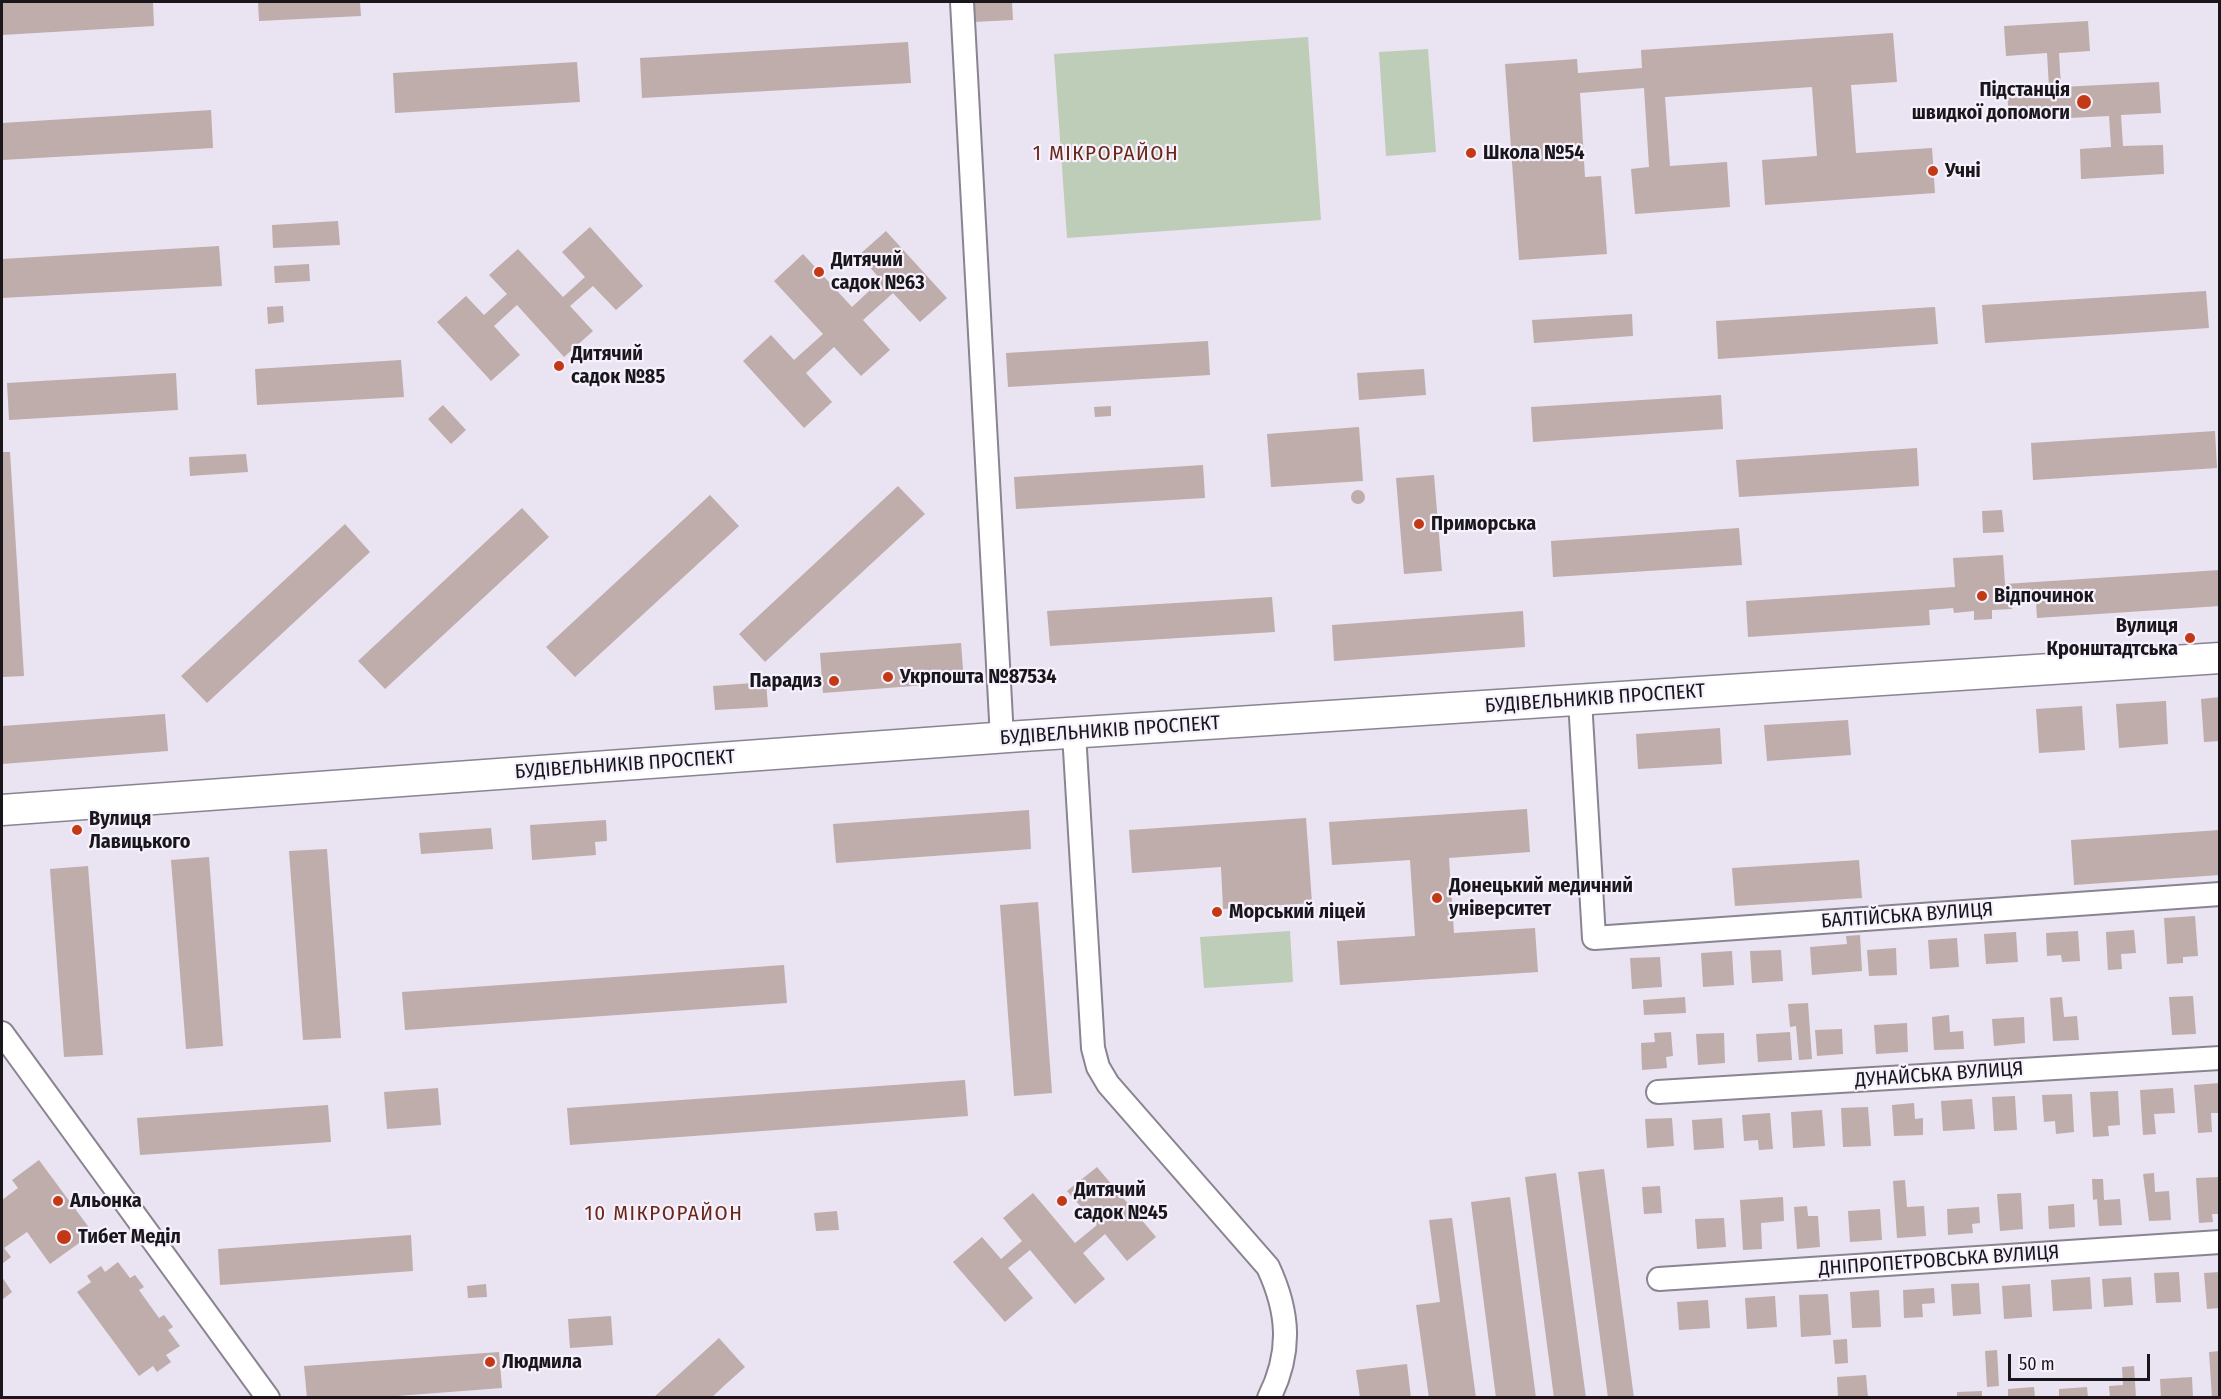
<!DOCTYPE html>
<meta charset="utf-8">
<style>
body{margin:0}
#map{position:relative;width:2221px;height:1399px;overflow:hidden;background:#eae3f2;font-family:"Fira Sans Condensed",sans-serif}
canvas{display:block}
.frame{position:absolute;inset:0;border:3px solid #19171c;pointer-events:none}
.scale{position:absolute;left:2008px;top:1354px;width:142px;height:27px;box-sizing:border-box;border:3px solid #19171c;border-top:0;padding-left:8px;font-size:18px;line-height:21px;white-space:nowrap;color:#19171c;-webkit-text-stroke:4px #f6f1fd;paint-order:stroke}
</style>
<div id="map">
<canvas width="2221" height="1399"></canvas>
<div class="frame"></div>
<div class="scale">50 m</div>
</div>
<script>
const ctx = document.querySelector('canvas').getContext('2d');
ctx.lineJoin = 'round';
function fill(path, color) { ctx.fillStyle = color; ctx.fill(path, 'evenodd'); }
function trace(path, color, width, dash) { ctx.strokeStyle = color; ctx.lineWidth = width; ctx.lineCap = dash ? 'butt' : 'round'; ctx.setLineDash(dash || []); ctx.stroke(path); }
function drawText(font, color, halo, rows, align = 'center') {
  ctx.font = font + ' "Fira Sans Condensed",sans-serif'; ctx.lineWidth = 4.5; ctx.setLineDash([]); ctx.textBaseline = 'middle'; ctx.strokeStyle = halo; ctx.fillStyle = color; for (const [text, x, y, turn = 0] of rows) {
    ctx.save(); ctx.translate(x, y); ctx.rotate((+turn || 0) * Math.PI / 180); ctx.textAlign = isNaN(turn) ? turn : align; if (halo) ctx.strokeText(text, 0, 0); ctx.fillText(text, 0, 0); ctx.restore();
  }
}
fill(new Path2D(`
 M1308,37L1321,220L1067,238L1054,54Z
 M1428,49L1436,152L1386,156L1379,52Z
 M1290,931L1293,982L1204,988L1200,937Z`), '#bdcdb8');
fill(new Path2D(`
 M2,2H153L154,26L2,35Z
 M258,2H360L361,16L259,21Z
 M1012,2L1013,20L974,22L973,3Z
 M2088,21L2090,51L2059,53L2061,87L2159,82L2161,113L2121,115L2123,146L2163,145L2164,174L2081,179L2080,149L2111,147L2109,116L2009,121L2007,90L2049,88L2047,53L2006,56L2004,26Z
 M1893,33L1897,82L1851,85L1856,153L1932,148L1935,193L1765,205L1762,160L1817,156L1812,87L1665,97L1670,166L1727,162L1730,207L1635,214L1631,169L1649,167L1644,88L1580,93L1585,177L1601,176L1607,254L1519,260L1505,64L1577,59L1578,73L1642,68L1641,50Z
 M908,42L911,83L642,98L640,58Z
 M577,62L580,102L395,113L393,73Z
 M211,110L213,148L2,160V123Z
 M338,221L340,245L273,248L272,225Z
 M590,227L643,286L616,310L593,286L570,306L593,331L564,357L517,305L494,326L520,355L491,381L437,322L466,296L484,315L507,294L489,275L518,249L563,297L585,277L562,252Z
 M886,231L947,298L920,322L893,293L863,320L890,350L861,376L834,347L806,373L832,402L804,428L743,361L771,335L794,360L823,334L774,281L803,254L852,307L881,280L859,255Z
 M219,246L222,286L2,298V259Z
 M309,264L310,281L275,283L274,266Z
 M2206,291L2209,328L1985,343L1982,305Z
 M283,306L284,322L268,324L267,307Z
 M1935,307L1938,344L1718,359L1716,321Z
 M1632,314L1633,336L1534,343L1532,320Z
 M1208,341L1210,375L1008,387L1006,353Z
 M401,360L404,397L257,405L255,369Z
 M1424,369L1426,395L1359,400L1357,373Z
 M176,373L178,410L9,420L7,383Z
 M1721,395L1723,429L1533,442L1531,407Z
 M443,405L466,430L451,444L428,419Z
 M1111,406V416L1095,417L1094,407Z
 M1359,427L1363,481L1271,487L1267,434Z
 M2215,431L2217,468L2033,480L2031,443Z
 M1917,448L1919,486L1739,497L1736,460Z
 M2,452H10L24,676L2,677Z
 M246,454L248,472L190,476L189,457Z
 M1203,465L1205,498L1016,509L1014,477Z
 M1434,475L1442,571L1404,574L1396,478Z
 M898,486L925,514L765,662L739,634Z
 M1351 497a7 7 0 1 1 14 0a7 7 0 1 1-14 0Z
 M710,495L739,526L575,677L546,647Z
 M522,508L549,537L385,689L358,661Z
 M2002,510L2004,532L1983,533L1982,511Z
 M345,524L370,552L207,703L181,676Z
 M1739,528L1742,565L1553,577L1551,541Z
 M2003,555L2005,584L2220,570V606L2037,618L2036,603L2012,604V609L1992,610V619L1974,620V611L1954,613L1953,608L1929,610L1930,625L1748,637L1746,601L1955,587L1953,558Z
 M1272,597L1275,632L1050,646L1047,611Z
 M1523,611L1525,647L1334,661L1332,625Z
 M961,643L964,682L823,693L820,653Z
 M766,682L768,707L715,710L713,686Z
 M2220,697V741L2204,742L2201,699Z
 M2166,701L2168,744L2119,748L2116,704Z
 M2082,706L2085,750L2039,753L2036,709Z
 M165,714L168,751L2,764V726Z
 M1848,720L1851,755L1767,761L1764,725Z
 M1720,728L1722,764L1638,769L1636,734Z
 M1527,809L1530,852L1449,858L1454,933L1535,928L1538,972L1340,985L1337,941L1415,936L1410,860L1332,865L1329,822Z
 M1029,810L1031,849L836,863L833,824Z
 M1306,818L1312,903L1223,909L1221,867L1132,873L1129,830Z
 M606,820L607,841L595,842L596,855L532,860L530,825Z
 M491,828L493,849L421,854L419,833Z
 M2220,830V875L2074,885L2071,840Z
 M327,849L341,1038L303,1040L289,851Z
 M209,857L223,1046L186,1049L171,860Z
 M1859,860L1862,898L1735,906L1732,868Z
 M88,866L103,1055L64,1057L50,869Z
 M1038,902L1052,1093L1014,1096L1000,905Z
 M2195,916L2198,956L2183,957V963L2167,964L2164,918Z
 M2134,930L2136,953L2121,954L2122,969L2108,970L2106,932Z
 M2078,931L2080,961L2062,962L2061,955L2047,956L2046,933Z
 M2016,932L2018,962L1986,964L1984,934Z
 M1860,935L1862,971L1812,975L1810,947L1847,944L1846,936Z
 M1957,938L1959,967L1930,969L1928,940Z
 M1896,948L1897,975L1869,976L1867,950Z
 M1781,950L1783,981L1752,983L1750,951Z
 M1732,951L1734,985L1703,987L1701,953Z
 M1660,957L1662,987L1632,989L1630,958Z
 M784,965L787,1003L405,1030L402,992Z
 M2193,996L2196,1034L2172,1035L2169,997Z
 M1685,997L1686,1013L1644,1015L1643,1000Z
 M2062,997L2064,1017L2077,1016L2079,1040L2053,1041L2050,998Z
 M1808,1003L1812,1059L1799,1060L1796,1026L1790,1027L1788,1004Z
 M1949,1015L1950,1032L1963,1031L1964,1049L1934,1050L1932,1017Z
 M2024,1017L2025,1043L1994,1046L1992,1019Z
 M1907,1023L1908,1052L1876,1054L1874,1025Z
 M1842,1029L1843,1054L1817,1056L1815,1030Z
 M1671,1032L1673,1056L1666,1057L1667,1068L1642,1070L1641,1043L1655,1042L1654,1033Z
 M1790,1032L1792,1060L1758,1062L1756,1034Z
 M1724,1033L1725,1063L1698,1065L1696,1034Z
 M965,1080L968,1116L570,1145L567,1108Z
 M2220,1083V1113H2211L2212,1132L2198,1133L2194,1085Z
 M438,1088L441,1125L387,1129L384,1092Z
 M2173,1088L2175,1113L2154,1114L2156,1134L2143,1135L2140,1090Z
 M2118,1091L2120,1125L2108,1126L2109,1136L2093,1137L2090,1092Z
 M2072,1094L2074,1132L2056,1134L2055,1121L2044,1122L2042,1095Z
 M2015,1096L2017,1130L1994,1131L1992,1097Z
 M1972,1099L1975,1129L1943,1131L1941,1101Z
 M1914,1103L1915,1119L1923,1118V1135L1894,1136L1892,1105Z
 M328,1105L331,1142L140,1155L137,1118Z
 M1868,1107L1871,1146L1843,1147L1841,1108Z
 M1822,1110L1825,1146L1793,1148L1791,1112Z
 M1770,1113L1773,1149L1759,1150L1758,1140L1744,1141L1742,1115Z
 M1672,1118L1674,1146L1647,1148L1645,1119Z
 M1722,1118L1724,1148L1694,1150L1692,1120Z
 M39,1160L93,1233L50,1264L27,1232L4,1248L11,1257L2,1264V1200L18,1188L12,1180Z
 M1097,1167L1156,1237L1127,1261L1105,1234L1083,1253L1105,1279L1075,1304L1030,1250L1008,1268L1033,1298L1005,1322L953,1262L982,1237L1001,1259L1022,1241L1003,1218L1033,1193L1075,1243L1097,1225L1067,1191Z
 M1604,1169L1634,1398H1608L1578,1172Z
 M1556,1173L1586,1398H1554L1525,1177Z
 M2154,1173L2155,1192L2169,1191L2171,1220L2149,1221L2143,1174Z
 M2220,1177V1214H2212L2213,1222L2199,1223L2196,1178Z
 M2092,1179H2103L2104,1200L2120,1199L2122,1225L2099,1226L2097,1199L2093,1200Z
 M1905,1180L1907,1207L1924,1206L1926,1236L1897,1238L1893,1181Z
 M1660,1186L1662,1213L1644,1214L1642,1187Z
 M2021,1193L2023,1229L2000,1231L1997,1194Z
 M1510,1197L1536,1398H1496L1471,1202Z
 M1783,1197L1784,1221L1761,1223L1762,1249L1743,1250L1740,1200Z
 M2074,1204L2075,1227L2049,1229L2048,1206Z
 M1807,1206L1808,1216H1818L1820,1247L1797,1249L1794,1207Z
 M1979,1207L1980,1223L1972,1224L1973,1233L1948,1235L1947,1209Z
 M1880,1209L1882,1240L1850,1242L1848,1211Z
 M837,1211L839,1230L816,1231L814,1213Z
 M1452,1218L1476,1398H1429L1416,1305L1440,1302L1429,1220Z
 M1724,1218L1726,1247L1697,1249L1695,1219Z
 M411,1235L413,1271L220,1285L218,1249Z
 M118,1262L130,1278L135,1275L144,1287L139,1290L159,1318L164,1315L173,1327L168,1330L180,1346L166,1355L171,1362L157,1372L153,1366L139,1376L77,1292L91,1282L87,1276L101,1266L105,1272Z
 M2179,1272L2181,1302L2156,1303L2154,1273Z
 M2220,1272V1308L2207,1309L2204,1273Z
 M2,1277L12,1292L2,1300Z
 M2090,1277L2092,1309L2053,1311L2051,1280Z
 M2131,1277L2133,1305L2104,1307L2102,1279Z
 M1979,1283L1981,1314L1953,1316L1951,1284Z
 M486,1284L487,1297L468,1298L467,1286Z
 M2030,1284L2032,1317L2004,1319L2002,1286Z
 M1934,1288L1935,1303L1922,1304L1923,1317L1904,1318L1903,1290Z
 M1879,1290L1881,1327L1852,1328L1850,1292Z
 M1828,1294L1831,1335L1801,1337L1799,1295Z
 M1775,1296L1777,1327L1747,1329L1745,1298Z
 M1708,1300L1710,1328L1679,1330L1677,1302Z
 M611,1316L613,1345L570,1348L568,1319Z
 M719,1338L745,1367L726,1384L711,1398H653Z
 M1847,1339L1848,1363L1835,1364L1833,1340Z
 M1997,1350L1999,1386L1987,1387L1985,1351Z
 M2220,1351V1398H2212L2209,1352Z
 M499,1352L502,1388L371,1398H307L304,1366Z
 M1407,1364L1411,1398H1360L1356,1370Z
 M2134,1366L2136,1398H2110L2109,1386L2123,1385L2122,1367Z
 M1866,1375L1868,1398H1838L1837,1377Z
 M2192,1377L2193,1398H2161L2160,1379Z
 M2034,1387L2035,1398H2008V1389Z
 M2087,1387L2088,1398H2059V1389Z
 M1982,1391V1398H1957V1392Z`), '#beadaa');
const minor = new Path2D(`
 M962,2L1002,738
 M1580,700L1594,938L2220,894
 M1074,733L1093,1048L1098,1067L1108,1084L1268,1267C1289,1312 1292,1352 1269,1398
 M2,1033L268,1398
 M1658,1092L2220,1058
 M1659,1279L2220,1242`);
const major = new Path2D(`
 M2,810L1022,736L2220,658`);
trace(minor, '#8a8491', 26);
trace(major, '#8a8491', 33);
trace(minor, '#fff', 22);
trace(major, '#fff', 30);
for (const [x, y, r, color] of [
 [2084,102,8,"#c33916"],
 [1471,153,6,"#c33916"],
 [1933,171,6,"#c33916"],
 [819,272,6,"#c33916"],
 [559,366,6,"#c33916"],
 [1419,524,6,"#c33916"],
 [1982,596,6,"#c33916"],
 [2190,638,6,"#c33916"],
 [888,677,6,"#c33916"],
 [834,681,6,"#c33916"],
 [77,830,6,"#c33916"],
 [1437,898,6,"#c33916"],
 [1217,912,6,"#c33916"],
 [58,1201,6,"#c33916"],
 [1062,1201,6,"#c33916"],
 [64,1237,8,"#c33916"],
 [490,1362,6,"#c33916"]
]) { const dot = new Path2D(); dot.arc(x, y, r, 0, 2 * Math.PI); ctx.fillStyle = color; ctx.fill(dot); trace(dot, '#f6f1fd', 2); }
drawText('bold 20px', '#19171c', '#f6f1fd', [
 ["Підстанція",2070,90,"right"],
 ["швидкої допомоги",2070,113,"right"],
 ["Школа №54",1483,153],
 ["Учні",1945,171],
 ["Дитячий",831,260],
 ["садок №63",831,283],
 ["Дитячий",571,354],
 ["садок №85",571,377],
 ["Приморська",1431,524],
 ["Відпочинок",1994,596],
 ["Вулиця",2178,626,"right"],
 ["Кронштадтська",2178,649,"right"],
 ["Укрпошта №87534",900,677],
 ["Парадиз",822,681,"right"],
 ["Вулиця",89,819],
 ["Лавицького",89,842],
 ["Донецький медичний",1449,886],
 ["університет",1449,909],
 ["Морський ліцей",1229,912],
 ["Дитячий",1074,1190],
 ["садок №45",1074,1213],
 ["Альонка",70,1201],
 ["Тибет Меділ",78,1237],
 ["Людмила",502,1362]
], 'left');
drawText('20px', '#19171c', '#f6f1fd', [
 ["БУДІВЕЛЬНИКІВ ПРОСПЕКТ",1595,699,-4],
 ["БУДІВЕЛЬНИКІВ ПРОСПЕКТ",1110,731,-4],
 ["БУДІВЕЛЬНИКІВ ПРОСПЕКТ",625,765,-4],
 ["БАЛТІЙСЬКА ВУЛИЦЯ",1907,916,-4],
 ["ДУНАЙСЬКА ВУЛИЦЯ",1939,1075,-4],
 ["ДНІПРОПЕТРОВСЬКА ВУЛИЦЯ",1939,1261,-4]
]);
ctx.letterSpacing = '1.5px';
drawText('21px', '#6a2717', '#f6f1fd', [
 ["1 МІКРОРАЙОН",1106,154],
 ["10 МІКРОРАЙОН",664,1214]
]);
ctx.letterSpacing = '0px';
</script>
